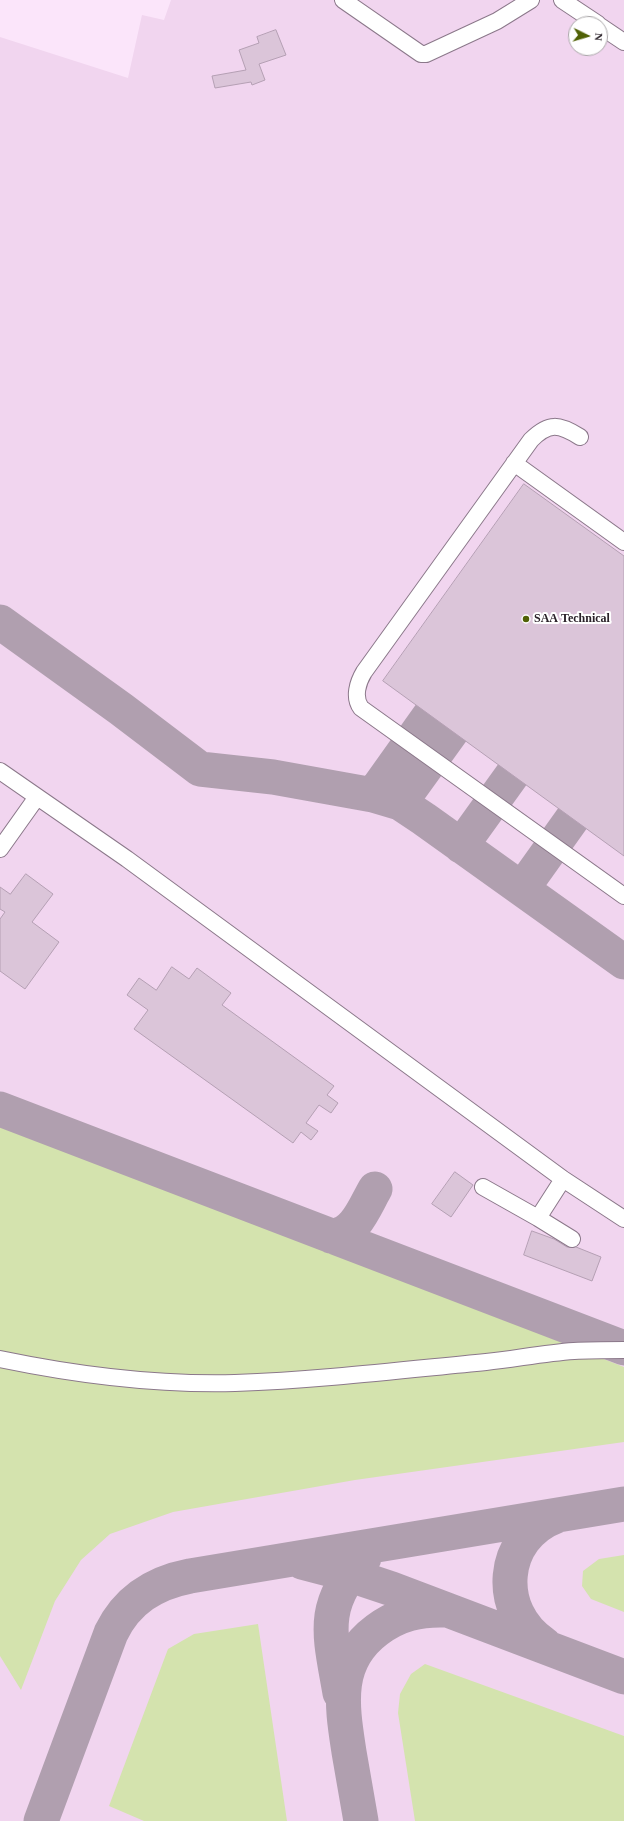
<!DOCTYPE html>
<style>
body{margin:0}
#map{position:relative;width:624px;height:1821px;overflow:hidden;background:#fbe5fa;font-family:Georgia,serif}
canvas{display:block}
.north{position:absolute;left:568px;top:16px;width:40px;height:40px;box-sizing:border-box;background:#fff;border:1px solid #aaa7a9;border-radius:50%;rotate:95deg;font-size:11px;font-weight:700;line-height:16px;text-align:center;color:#2a2229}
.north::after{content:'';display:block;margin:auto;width:14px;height:18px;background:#506106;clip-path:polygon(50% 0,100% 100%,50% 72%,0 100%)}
</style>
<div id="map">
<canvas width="624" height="1821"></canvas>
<div class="north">N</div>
</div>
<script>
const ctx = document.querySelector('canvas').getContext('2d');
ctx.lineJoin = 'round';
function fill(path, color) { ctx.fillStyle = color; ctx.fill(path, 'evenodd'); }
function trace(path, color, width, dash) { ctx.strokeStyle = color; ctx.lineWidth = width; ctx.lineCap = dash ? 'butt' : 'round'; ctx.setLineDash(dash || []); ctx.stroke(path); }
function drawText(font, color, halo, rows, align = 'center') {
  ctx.font = font + ' Georgia,serif'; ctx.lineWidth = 4; ctx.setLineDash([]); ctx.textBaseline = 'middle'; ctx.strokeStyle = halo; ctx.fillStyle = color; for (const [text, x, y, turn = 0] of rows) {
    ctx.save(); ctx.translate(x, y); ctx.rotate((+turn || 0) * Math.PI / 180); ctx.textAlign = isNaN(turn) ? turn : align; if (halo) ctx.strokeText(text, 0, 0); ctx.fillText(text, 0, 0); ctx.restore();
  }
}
fill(new Path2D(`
 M171,0H624V1821H0V37L128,78L142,15L164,20ZM576,24H600V48H576Z`), '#f1d5ef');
fill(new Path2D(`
 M0,1126L306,1241L624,1367V1442L355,1480L173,1512L110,1534L81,1560L55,1601L21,1690L0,1656Z
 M624,1555V1612L591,1599L582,1586L583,1571L599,1559Z
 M258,1624L287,1821H144L109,1806L168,1649L194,1634Z
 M425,1664L624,1736V1821H415L398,1713L400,1694L411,1674Z`), '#d4e3ae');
trace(new Path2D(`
 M0,622L121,709L200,769L273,777L373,795L400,803L424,819L624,962
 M373,795L430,715
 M400,803L452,731
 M461,846L512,775
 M522,889L572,819
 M0,1109L624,1348
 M331,1236C355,1236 365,1206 375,1189
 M302,1562L344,1573L392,1589L624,1677
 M544,1644C494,1611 500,1537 556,1516
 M340,1693C330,1635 319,1605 364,1558
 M41,1821L111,1633C127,1600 154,1583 190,1576L624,1504
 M361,1821C357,1798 353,1775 349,1752C342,1706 334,1662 377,1630C398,1614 420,1609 446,1610`), '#b09faf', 35);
const building = new Path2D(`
 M276,30L286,55L259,64L265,80L252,85L251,82L215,88L212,76L246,70L239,50L259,43L257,37Z
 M524,484L624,556V856L383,681Z
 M26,874L53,894L32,922L59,942L25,989L0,971V919L5,912L0,909V887L10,894Z
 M172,967L189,979L197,968L231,993L222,1005L334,1086L327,1095L338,1103L331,1113L319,1105L306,1123L318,1131L311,1140L301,1132L293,1143L134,1029L148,1010L127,995L139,978L156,990Z
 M455,1172L473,1185L451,1217L432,1204Z
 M532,1231L554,1239L567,1247H576L601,1257L592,1281L524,1255Z`);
fill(building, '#dbc5d9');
trace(building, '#b5a0b4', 1);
const minor = new Path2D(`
 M343,0L421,54H426L497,21L531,0
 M562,0L598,24
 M600,26L624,42
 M580,437C559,424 549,422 531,440L364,672C358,682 353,697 361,708L624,896
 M514,463L624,542
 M0,771L127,859L563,1179L624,1219
 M0,849L37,797
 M483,1187L538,1218L563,1179
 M538,1218L572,1239
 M0,1359C77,1375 156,1385 235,1383C319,1380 403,1370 486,1362C515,1359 544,1353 574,1351C590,1350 607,1350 624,1350`);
trace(minor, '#8b788a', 18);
trace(minor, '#fff', 16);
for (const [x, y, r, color] of [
 [526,619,4,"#506106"]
]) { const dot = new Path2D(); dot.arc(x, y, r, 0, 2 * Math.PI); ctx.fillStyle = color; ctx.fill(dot); trace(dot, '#fff', 1.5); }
drawText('bold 12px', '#2a2229', '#fff', [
 ["SAA Technical",534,619]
], 'left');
</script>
